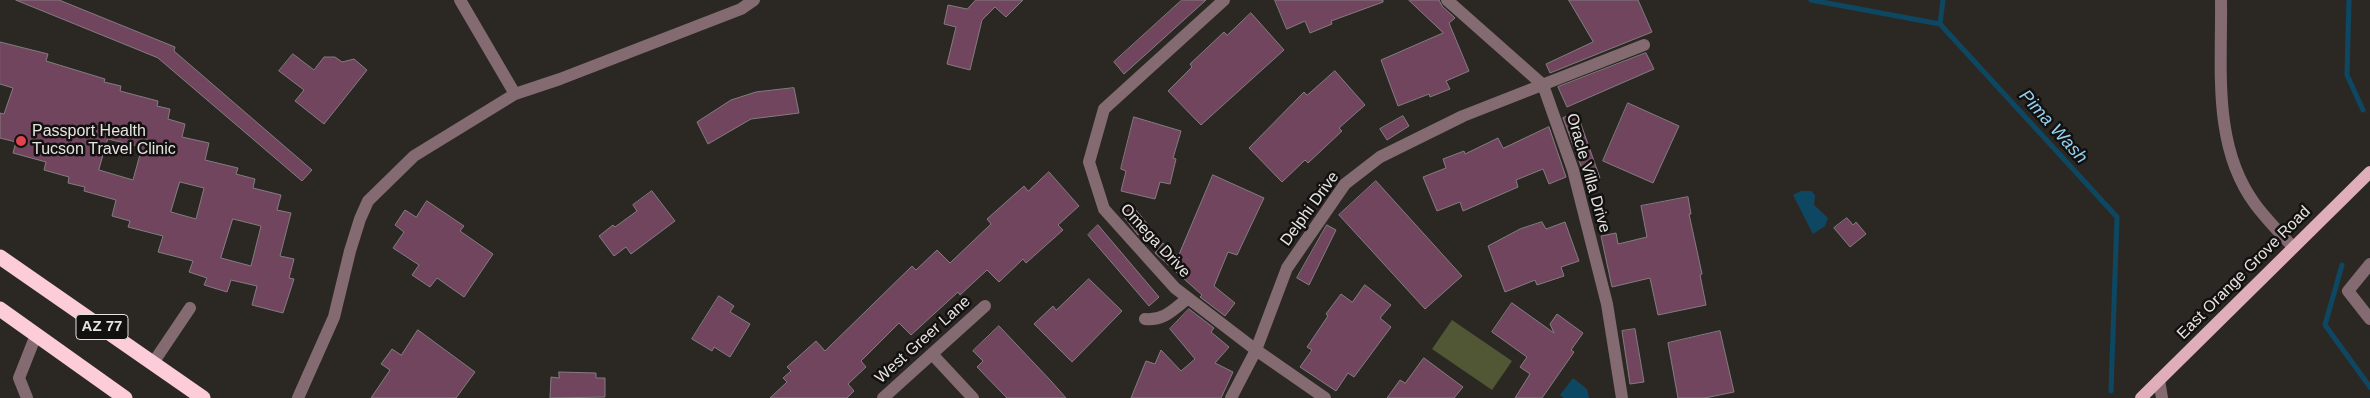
<!DOCTYPE html>
<style>
body{margin:0}
canvas{display:block;background:#2b2824}
</style>
<canvas width="2370" height="398"></canvas>
<script>
const ctx = document.querySelector('canvas').getContext('2d');
ctx.lineJoin = 'round';
function fill(path, color) { ctx.fillStyle = color; ctx.fill(path, 'evenodd'); }
function trace(path, color, width, dash) { ctx.strokeStyle = color; ctx.lineWidth = width; ctx.lineCap = dash ? 'butt' : 'round'; ctx.setLineDash(dash || []); ctx.stroke(path); }
function drawText(font, color, halo, rows, align = 'center') {
  ctx.font = font + ' Helvetica,sans-serif'; ctx.lineWidth = 5; ctx.setLineDash([]); ctx.textBaseline = 'middle'; ctx.strokeStyle = halo; ctx.fillStyle = color; for (const [text, x, y, turn = 0] of rows) {
    ctx.save(); ctx.translate(x, y); ctx.rotate((+turn || 0) * Math.PI / 180); ctx.textAlign = isNaN(turn) ? turn : align; if (halo) ctx.strokeText(text, 0, 0); ctx.fillText(text, 0, 0); ctx.restore();
  }
}
fill(new Path2D(`
 M1452,320L1512,361L1492,390L1432,349Z`), '#515635');
fill(new Path2D(`
 M1801,191H1811L1815,195L1814,205L1828,218L1825,226L1813,234L1793,195Z
 M1573,378L1587,389L1589,398H1564L1560,395Z`), '#0e4761');
trace(new Path2D(`
 M1811,0L1940,24L2117,217L2111,391
 M2349,0L2347,75L2363,110
 M1940,24L1943,0
 M2342,265L2325,325L2370,387`), '#0e4761', 5);
const building = new Path2D(`
 M16,0H59L175,47L174,51L312,170L302,181L158,58Z
 M976,0H1023L1006,17L995,7L982,20L970,70L947,64L956,27L944,24L948,5L967,9Z
 M1182,0H1206L1124,74L1114,62Z
 M1275,0H1383V2L1331,21L1332,24L1310,33L1305,21L1287,29Z
 M1409,0H1439L1442,6L1455,18L1449,23L1469,71L1446,81L1450,89L1430,97L1429,94L1398,106L1381,60L1443,33Z
 M1569,0H1638L1652,32L1550,73L1546,64L1593,42Z
 M1251,13L1284,50L1201,125L1168,91L1192,67L1190,64L1224,32L1227,35Z
 M0,42L48,54L46,61L105,79L104,82L121,86L120,91L158,101L157,106L170,109L168,119L185,124L182,137L209,143L205,160L238,168L236,174L255,179L253,188L281,195L277,210L291,213L280,256L294,259L289,278L294,279L283,313L252,305L257,286L231,280L227,292L204,285L207,278L189,272L193,261L158,252L163,236L128,227L130,221L112,216L116,200L84,191L85,187L68,183L69,177L44,170L46,162L13,153L16,142L0,138V113L4,114L13,88L0,84ZM108,139L142,147L133,180L99,170ZM180,182L204,188L196,219L171,212ZM233,219L261,226L251,266L221,258Z
 M1646,53L1654,69L1567,107L1558,87Z
 M293,54L314,70L324,57H335L342,62L354,59L367,70L324,124L295,101L304,90L279,71Z
 M1335,71L1365,105L1339,128L1342,131L1308,163L1305,160L1282,182L1249,148L1304,92L1307,95Z
 M794,88L799,113L751,119L708,144L697,122L731,100L756,92Z
 M1628,103L1679,126L1653,183L1603,161Z
 M1577,113L1600,178L1587,182L1563,118Z
 M1403,116L1409,126L1387,140L1380,129Z
 M1134,117L1181,131L1173,158L1176,159L1170,184L1160,182L1155,199L1121,191L1126,171L1121,169Z
 M1549,127L1566,177L1549,184L1543,169L1516,180L1518,187L1463,211L1460,202L1437,211L1423,177L1446,168L1443,159L1464,151L1465,154L1498,138L1503,148Z
 M1049,172L1079,206L1058,225L1063,230L1026,263L1023,259L999,282L987,270L960,295L958,292L911,335L899,323L861,361L866,367L848,384L854,391L847,398H770L787,382L783,378L791,371L787,367L816,341L825,351L912,266L916,270L937,250L950,263L991,224L987,219L1024,186L1028,191Z
 M1213,175L1264,198L1237,255L1228,252L1214,286L1235,303L1225,316L1200,297L1202,295L1155,253L1163,243L1178,256Z
 M1376,181L1462,276L1425,309L1339,215Z
 M652,191L675,221L631,254L626,247L614,256L599,236L613,225L615,227L637,211L633,205Z
 M1688,197L1691,214H1689L1702,274L1700,275L1706,305L1658,315L1650,278L1612,287L1601,236L1616,233L1618,244L1647,237L1641,206Z
 M427,201L464,226L460,231L493,254L464,297L437,278L430,287L412,275L419,265L393,248L404,232L395,225L405,210L416,217Z
 M1132,205L1149,226L1138,235L1121,213Z
 M1847,218L1853,225L1856,222L1866,234L1850,247L1834,228Z
 M1542,222L1546,229L1565,222L1579,261L1561,267L1564,276L1537,285L1535,280L1505,292L1488,246L1520,229Z
 M1098,225L1159,297L1149,306L1088,235Z
 M1327,225L1336,230L1309,285L1297,278Z
 M1089,279L1122,311L1072,362L1034,324L1053,306L1056,310Z
 M1365,285L1391,305L1380,318L1391,327L1354,377L1348,373L1336,391L1300,367L1312,350L1307,347L1328,316L1326,314L1341,294L1352,302Z
 M719,296L734,306L730,312L750,324L730,357L714,347L712,351L692,339Z
 M1512,303L1554,333L1550,324L1557,314L1583,333L1571,350L1574,352L1542,398H1515L1530,374L1520,367L1527,357L1492,332Z
 M1189,309L1214,328L1211,332L1229,347L1215,363L1233,372L1221,398H1131L1146,361L1155,364L1161,350L1181,371L1195,359L1170,329Z
 M999,326L1051,381L1066,398H1007L977,367L983,361L973,351Z
 M1635,329L1644,382L1630,384L1622,331Z
 M418,330L475,372L456,398H371L390,370L381,364L392,349L401,355Z
 M1720,331L1734,392L1705,398H1678L1668,343Z
 M1424,358L1463,387L1454,398H1387L1400,380L1405,383Z
 M559,372L596,373V378H605V397L550,398L551,377L559,378Z`);
fill(building, '#72455e');
trace(building, '#827c7f', 1);
trace(new Path2D(`
 M460,0L515,94
 M1224,0L1104,109L1089,162L1104,209L1175,288L1256,350L1325,398
 M1447,0L1543,85L1573,170L1607,304L1622,398
 M2221,0C2222,68 2212,146 2255,204C2266,219 2280,233 2293,247
 M2370,264L2348,291L2370,319
 M1145,319C1164,321 1174,309 1188,298
 M932,354L973,398
 M153,363L190,308
 M2159,380L2162,398
 M27,398L19,378L36,335
 M298,398L334,317L350,251L360,219L368,201L414,156L515,94L560,79L741,9L754,0
 M883,398L985,306
 M1231,398L1256,350L1287,268L1345,184L1380,157L1463,116L1644,45`), '#846b72', 12);
trace(new Path2D(`
 M2141,398L2370,172`), '#e0aebb', 12);
trace(new Path2D(`
 M0,257L203,398
 M0,309L125,398`), '#fcccd8', 15);
for (const [x, y, r, color] of [
 [21,141,6,"#e0444e"]
]) { const dot = new Path2D(); dot.arc(x, y, r, 0, 2 * Math.PI); ctx.fillStyle = color; ctx.fill(dot); trace(dot, '#13110f', 2); }
for (const [x, y, w] of [
 [102,327,52]
]) { const box = new Path2D(); box.roundRect(x - w / 2, y - 12.5, w, 25, 4); ctx.fillStyle = '#13110f'; ctx.fill(box); trace(box, '#e6e4e1', 1); }
drawText('bold 15px', '#e6e4e1', null, [
 ["AZ 77",102,327]
]);
drawText('16px', '#e6e4e1', '#13110f', [
 ["Passport Health",32,132],
 ["Tucson Travel Clinic",32,150]
], 'left');
drawText('16px', '#e6e4e1', '#13110f', [
 ["Oracle Villa Drive",1588,173,74],
 ["Delphi Drive",1310,209,-54],
 ["Omega Drive",1155,241,47],
 ["East Orange Grove Road",2244,273,-45],
 ["West Greer Lane",923,340,-42]
]);
drawText('italic 18px', '#94d2f5', '#13110f', [
 ["Pima Wash",2053,127,48]
]);
</script>
